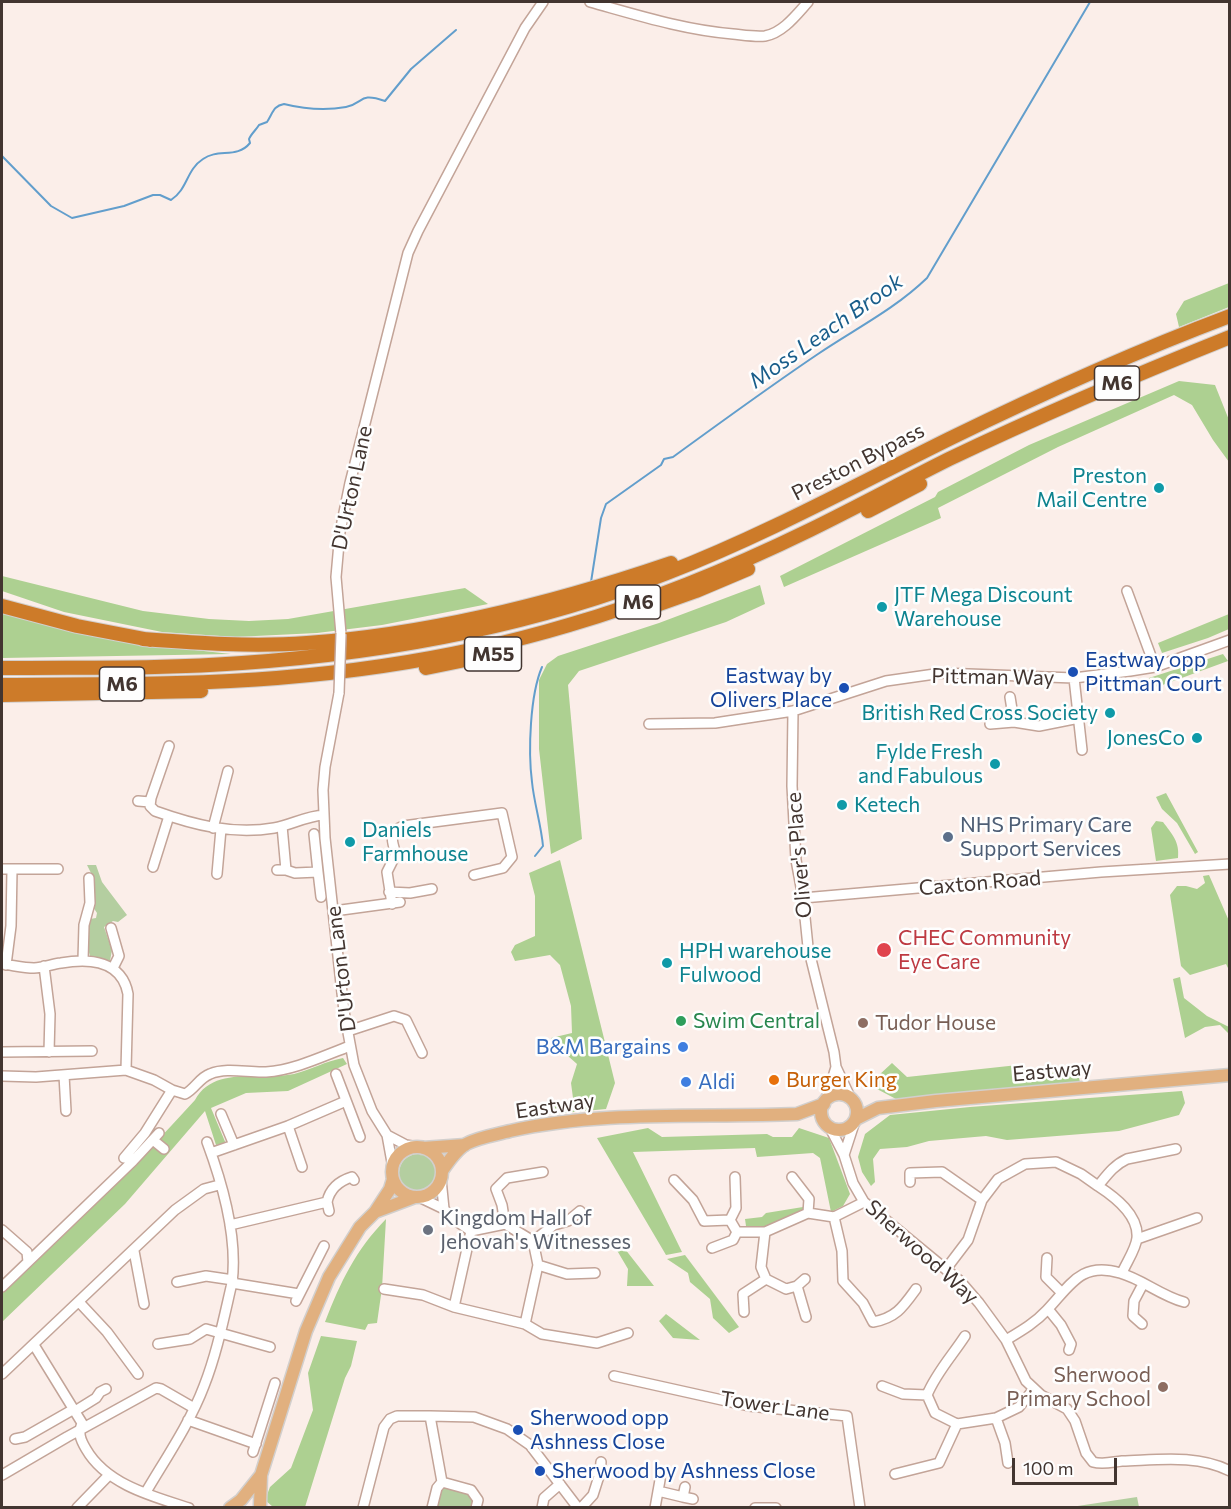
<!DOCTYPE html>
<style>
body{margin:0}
#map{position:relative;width:1231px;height:1509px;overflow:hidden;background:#fbeee9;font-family:Commissioner,sans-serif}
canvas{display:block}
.frame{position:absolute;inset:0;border:3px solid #423530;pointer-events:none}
.scale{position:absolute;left:1012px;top:1458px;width:105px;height:27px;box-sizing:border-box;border:3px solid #423530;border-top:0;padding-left:8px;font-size:18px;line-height:21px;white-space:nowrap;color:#423530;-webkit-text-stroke:4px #fefefe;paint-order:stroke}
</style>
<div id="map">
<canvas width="1231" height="1509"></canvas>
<div class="frame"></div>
<div class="scale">100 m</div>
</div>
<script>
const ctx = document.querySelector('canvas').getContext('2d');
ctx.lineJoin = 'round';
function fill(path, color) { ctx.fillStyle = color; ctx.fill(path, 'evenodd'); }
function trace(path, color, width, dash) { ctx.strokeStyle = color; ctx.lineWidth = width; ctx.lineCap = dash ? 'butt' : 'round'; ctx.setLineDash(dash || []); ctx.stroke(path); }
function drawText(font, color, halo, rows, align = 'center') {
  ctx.font = font + ' Commissioner,sans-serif'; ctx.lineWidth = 5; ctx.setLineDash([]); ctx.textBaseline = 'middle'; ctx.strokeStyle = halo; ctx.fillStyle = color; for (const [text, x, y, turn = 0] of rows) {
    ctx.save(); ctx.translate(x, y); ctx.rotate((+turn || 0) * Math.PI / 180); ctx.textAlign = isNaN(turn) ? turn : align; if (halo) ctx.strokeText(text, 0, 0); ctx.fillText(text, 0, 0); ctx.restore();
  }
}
fill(new Path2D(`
 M87,865H96L102,882L127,915L118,922L113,921L104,927L112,950L110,961L90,956C87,945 84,930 90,919L96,918L97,913L93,907V877Z
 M399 1173a19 19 0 1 1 38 0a19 19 0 1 1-38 0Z
 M451,1487L465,1491L473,1497V1507L434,1508L442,1488Z
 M1137,1497L1139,1507H1071Z`), '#b4cea0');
fill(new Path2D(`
 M1229,283V307L1179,327L1176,314L1184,301Z
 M1179,381L1215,385L1229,420V462L1213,440L1192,405L1174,395L1058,447L938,508L941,518L784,587L780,576L935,497L938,492L1029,445Z
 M2,576L143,611L209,619L249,621L288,619L465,588L488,604L382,625L317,633L235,637L162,632L64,612L2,591Z
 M760,585L765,604L726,622L579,671L568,685L582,839L551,854L539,749V680L547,664L558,656L659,623Z
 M2,610L131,643L231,654L2,658Z
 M1229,614V629L1208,638L1162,653L1158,643Z
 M1223,654L1228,661L1157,687L1149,678Z
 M1166,793L1198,852L1195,854L1177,823L1162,809L1156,797Z
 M1156,821L1163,822C1172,834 1180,842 1178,858L1156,861L1151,828Z
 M560,860L615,1083L606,1109L542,1115L537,1105L568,1102L573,1098L571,1083L577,1064L568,1056L556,1054L551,1038L572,1033L571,1006L560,965L550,955L515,961L511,952L515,945L535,936V896L529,873Z
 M1209,875L1229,921V970L1226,964L1190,975L1181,966L1170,895L1177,886H1186L1197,889L1205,883L1203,876Z
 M1180,977L1184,998L1207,1016L1229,1027V1044L1228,1033L1220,1025L1205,1027L1185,1038L1173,979Z
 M343,1058L347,1064L288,1091L246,1093L211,1108L226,1144L216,1145L205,1111L125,1204L2,1322V1292C70,1231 134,1167 195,1100C214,1065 262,1081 294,1074C310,1070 326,1061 343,1058Z
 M892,1063L907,1077L1018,1065L1035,1078L1076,1066L1080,1082L896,1099L877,1089L879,1075Z
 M1182,1091L1185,1103L1179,1115L1119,1131L1007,1140L986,1136L929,1141L907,1147L880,1149L873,1159L875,1182L871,1186L862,1172L858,1157L865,1134L890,1115L970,1107Z
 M648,1128L662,1137L767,1134L773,1137H792L799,1128L829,1138L850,1194L843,1206L831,1212L820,1158L813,1153L757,1157L755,1148L633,1152L682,1252L666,1255L597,1138Z
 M803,1207V1211L768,1226H746L745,1219L762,1217L766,1213Z
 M386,1219L382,1288L377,1323L368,1324L365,1330L325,1322C341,1281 355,1251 386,1219Z
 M615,1247L625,1249L654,1286H627L628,1269Z
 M685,1255L739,1327L729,1333L713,1318L710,1299L690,1282L688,1273L667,1259Z
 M666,1314L700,1340L673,1338L659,1321Z
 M321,1336L357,1341L351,1366L345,1378L305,1507H273L265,1500L270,1487L291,1468L313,1410L308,1373Z`), '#add091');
trace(new Path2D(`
 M2,156L51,206L72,218L124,206L153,195H160L171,200C188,189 186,170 203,159C218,148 237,159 250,143L249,139C251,134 256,130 259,125L267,122C273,113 273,106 284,104C304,109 325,111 346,107C365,103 358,92 385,101L411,69L456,30
 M591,582L601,518L606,504L661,465L664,459L673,457C721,422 769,387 818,354C855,329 895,309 927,278L1090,2
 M535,856L543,846C541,824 534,803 532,782C528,751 530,695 542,667`), '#629ecc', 2);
const minor = new Path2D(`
 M590,2C637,15 684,30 733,34C743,35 755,37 765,36C783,33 797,14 808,2
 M1127,591L1155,667
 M341,634L336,577L340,532L350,483L408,253L418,231L525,28L543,2
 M1074,678L1082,750
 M339,693L325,767L323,790L325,838L344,1011L354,1065L372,1111L387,1135L393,1168
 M1010,697L1014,722
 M793,711L792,786L796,860L803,898L808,947L834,1052L836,1067L850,1097
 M649,724L715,723L793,711L886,681L942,673L1074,678L1130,671L1155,667L1230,640
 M990,724L1014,722L1039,726L1079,718
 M169,746L151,798L150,806L155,811C194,825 233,835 274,828C291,825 306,816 324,815
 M138,801L150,802
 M213,828L228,771
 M153,867L169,816
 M2,869H58
 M277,870H286L282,826
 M286,870L295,873L318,872L314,834
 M318,872L321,897
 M217,874L221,829
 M389,892L410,893L432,889
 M803,898L1101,872L1230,864
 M392,904L387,872L396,854C392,842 388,832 403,826L502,813L512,857L503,868L474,875
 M334,911L400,902
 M111,928L119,956L113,968
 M83,960L84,925L90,903L89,878
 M2,964C12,965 23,968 34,968C43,968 52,964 61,963C90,958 122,961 128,994L126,1070
 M6,965L11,926L12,870
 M44,966L50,1014L49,1052
 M348,1031L394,1016L406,1020L422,1053
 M2,1052L92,1051
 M336,1074L360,1137
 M64,1075L66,1111
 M2,1076L36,1077L126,1070L154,1080L172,1090L145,1133L124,1158
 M172,1090L185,1094C195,1089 199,1078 210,1074C227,1067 248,1073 266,1072C295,1070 323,1056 350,1046
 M826,1100L836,1067
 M221,1114L234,1145
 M288,1126L302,1167
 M829,1126L844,1155L853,1183L864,1202L960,1281L979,1303L1006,1340L1026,1381L1041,1395L1067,1409L1075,1421L1086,1453L1093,1462C1103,1465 1112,1462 1122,1461C1157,1460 1197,1454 1230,1471
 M387,1135L406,1145L417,1147
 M153,1140L164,1149
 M211,1153L288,1126L346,1101
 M844,1155L855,1121
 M792,1177L809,1199L808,1213
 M441,1179L444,1209
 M674,1180L693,1200L704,1221L730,1220L737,1232H765L808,1213L834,1217L864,1202
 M910,1182V1173L942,1172L982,1200
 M1098,1186C1115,1197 1139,1215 1137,1238C1136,1249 1126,1263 1122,1273
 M419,1197L444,1209L452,1218L471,1231L505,1224L533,1241L538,1265L525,1324
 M329,1211L327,1202C330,1188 339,1181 352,1177L354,1180
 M834,1217L842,1251L843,1281L863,1303L873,1322C896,1318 903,1307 916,1289
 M730,1220L736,1208L735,1177
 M505,1224L502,1205L496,1189L507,1178L543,1172
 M230,1225L327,1202
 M2,1230L27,1252L28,1262
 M765,1232L761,1267L766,1279L786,1289L797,1286L805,1279
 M1137,1239L1197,1218
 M533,1241L554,1225L568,1221L580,1211
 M712,1248L733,1240L737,1232
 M134,1251L144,1304
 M1047,1258L1046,1277L1061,1292
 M538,1265L567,1274L595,1273
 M946,1269L968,1240L982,1200L998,1179L1025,1164L1056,1162L1081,1174L1098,1186C1107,1175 1114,1165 1127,1159L1176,1149
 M177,1282L206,1276L233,1280
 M232,1283L299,1294
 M797,1286L806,1317
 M2,1287L133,1161L159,1133
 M384,1289L423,1295L454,1307L525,1324L542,1334L597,1343L628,1333
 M296,1301L324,1246
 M79,1302L107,1332L138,1374
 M454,1307L471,1231
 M1048,1309L1061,1325L1071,1344L1069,1350
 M744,1312L743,1294L766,1279
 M1142,1324L1133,1316L1134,1301L1143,1284
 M965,1336C952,1356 936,1373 927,1395L935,1413L957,1424L996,1418L1019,1407L1033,1390
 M1006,1340C1021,1331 1035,1323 1047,1310C1070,1286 1081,1261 1120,1273C1142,1279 1161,1296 1184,1302
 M158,1344L190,1339L206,1329L270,1347
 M34,1345L82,1423C78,1433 80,1439 86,1449C106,1484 151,1496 189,1508
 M2,1374L175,1210L204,1189L219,1185
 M614,1376L749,1406L847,1416L860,1508
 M882,1386L903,1394L927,1395
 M75,1411L96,1398L100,1392L106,1389
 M430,1416L442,1482
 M996,1418L1005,1443L1008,1463
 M188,1420L256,1444
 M15,1439L25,1437L74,1409
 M253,1452L275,1383
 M590,1471L600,1473L601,1462
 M895,1474L939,1463L957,1424
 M2,1475L67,1437L156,1388L161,1389L194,1408
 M685,1487L683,1497L693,1499
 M658,1491L683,1497
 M146,1492C166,1458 190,1423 204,1386C217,1353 224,1317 232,1283C238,1237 223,1185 207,1142
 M77,1508L108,1476
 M363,1508L384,1427L390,1419L397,1416H430L474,1417L507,1429L530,1445L578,1508
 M432,1508L437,1488L442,1482L471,1490L478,1500L476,1508
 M542,1508L544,1498L560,1484
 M581,1508L593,1495L600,1473
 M655,1508L660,1480
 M755,1508H776`);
const major = new Path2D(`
 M821 1112a18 18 0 1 1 36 0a18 18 0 1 1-36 0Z
 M856,1119L878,1108L936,1101L1230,1075
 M392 1172a25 25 0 1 1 50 0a25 25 0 1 1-50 0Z
 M423,1148L465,1145
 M442,1171C448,1162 456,1150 466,1144C479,1137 495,1135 510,1131C603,1110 702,1118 797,1114L824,1104
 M375,1212L415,1197
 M260,1505L261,1475
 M230,1508L241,1500L261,1475L306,1331L329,1277L360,1227L375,1212L390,1189L393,1179`);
const highway = new Path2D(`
 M868,511L920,484
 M2,606L77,626L150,640
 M640,611L696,591L748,569
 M143,639C197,643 252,647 307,643C431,634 554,603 671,563
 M2,668C82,667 162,669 242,663C386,653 532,626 667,573C765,535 856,485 949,439C1041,394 1134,352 1230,316
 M426,668L495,654
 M2,685C60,684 119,685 177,683C309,680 442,663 569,625C652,601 732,568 810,530C857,507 903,482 949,459C1041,415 1135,375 1230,337
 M2,695L201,691`);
trace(minor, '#c3a498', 12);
trace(major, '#d2cfcd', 15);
trace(highway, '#d2cfcd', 16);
trace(minor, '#fff', 9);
trace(major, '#e1b07f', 12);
trace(highway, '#cd7b29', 14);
const minorBridge = new Path2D(`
 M339,693L341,634`);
trace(minorBridge, '#c3a498', 12, []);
trace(minorBridge, '#fff', 9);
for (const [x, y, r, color] of [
 [1159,488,6,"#0f9aa8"],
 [882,607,6,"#0f9aa8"],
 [1073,672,6,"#1a4fb4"],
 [844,688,6,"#1a4fb4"],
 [1110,713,6,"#0f9aa8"],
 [1197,738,6,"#0f9aa8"],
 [995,764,6,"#0f9aa8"],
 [842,805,6,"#0f9aa8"],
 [948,837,6,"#5c6f8a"],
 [350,842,6,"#0f9aa8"],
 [884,950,8,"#e0444e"],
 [667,963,6,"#0f9aa8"],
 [681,1021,6,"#2e9e5b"],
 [863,1023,6,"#8d6e63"],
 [683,1047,6,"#3f7fe0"],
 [774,1080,6,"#e8710a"],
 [686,1082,6,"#3f7fe0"],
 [428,1230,6,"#6b7280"],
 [1163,1387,6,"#8d6e63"],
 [518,1430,6,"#1a4fb4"],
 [540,1471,6,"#1a4fb4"]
]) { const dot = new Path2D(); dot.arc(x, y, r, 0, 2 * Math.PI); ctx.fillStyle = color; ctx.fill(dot); trace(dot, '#fefefe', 2); }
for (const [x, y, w] of [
 [1117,383,45],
 [638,602,45],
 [493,654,57],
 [122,684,45]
]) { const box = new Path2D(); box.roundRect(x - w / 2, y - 17, w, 34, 4.5); ctx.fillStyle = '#fefefe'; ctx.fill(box); trace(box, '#423530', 1.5); }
drawText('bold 20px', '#423530', null, [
 ["M6",1117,383],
 ["M6",638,602],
 ["M55",493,654],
 ["M6",122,684]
]);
drawText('21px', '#423530', '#fefefe', [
 ["Preston Bypass",858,462,-27],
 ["D'Urton Lane",352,488,-78],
 ["Pittman Way",993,677,1],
 ["Oliver's Place",799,855,-95],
 ["Caxton Road",980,883,-5],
 ["D'Urton Lane",341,969,-97],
 ["Eastway",1052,1071,-5],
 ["Eastway",555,1106,-8],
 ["Sherwood Way",922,1252,42],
 ["Tower Lane",775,1406,8]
]);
drawText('21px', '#0d838f', '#fefefe', [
 ["Preston",1147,476],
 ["Mail Centre",1147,500],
 ["JTF Mega Discount",894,595,"left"],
 ["Warehouse",894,619,"left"],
 ["British Red Cross Society",1098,713],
 ["JonesCo",1185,738],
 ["Fylde Fresh",983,752],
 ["and Fabulous",983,776],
 ["Ketech",854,805,"left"],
 ["Daniels",362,830,"left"],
 ["Farmhouse",362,854,"left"],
 ["HPH warehouse",679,951,"left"],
 ["Fulwood",679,975,"left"]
], 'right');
drawText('21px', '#164399', '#fefefe', [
 ["Eastway opp",1085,660],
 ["Pittman Court",1085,684],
 ["Eastway by",832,676,"right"],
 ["Olivers Place",832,700,"right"],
 ["Sherwood opp",530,1418],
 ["Ashness Close",530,1442],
 ["Sherwood by Ashness Close",552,1471]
], 'left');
drawText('21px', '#4e5e75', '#fefefe', [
 ["NHS Primary Care",960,825],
 ["Support Services",960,849]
], 'left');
drawText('21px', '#be3a42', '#fefefe', [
 ["CHEC Community",898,938],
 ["Eye Care",898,962]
], 'left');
drawText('21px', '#27864d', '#fefefe', [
 ["Swim Central",693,1021]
], 'left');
drawText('21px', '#785e54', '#fefefe', [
 ["Tudor House",875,1023],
 ["Sherwood",1151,1375,"right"],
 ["Primary School",1151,1399,"right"]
], 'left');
drawText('21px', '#366cbe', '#fefefe', [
 ["B&M Bargains",671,1047],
 ["Aldi",698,1082,"left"]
], 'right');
drawText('21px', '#c56008', '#fefefe', [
 ["Burger King",786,1080]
], 'left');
drawText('21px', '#5b616d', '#fefefe', [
 ["Kingdom Hall of",440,1218],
 ["Jehovah's Witnesses",440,1242]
], 'left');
drawText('italic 22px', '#195d8a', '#fefefe', [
 ["Moss Leach Brook",826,331,-35]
]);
</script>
